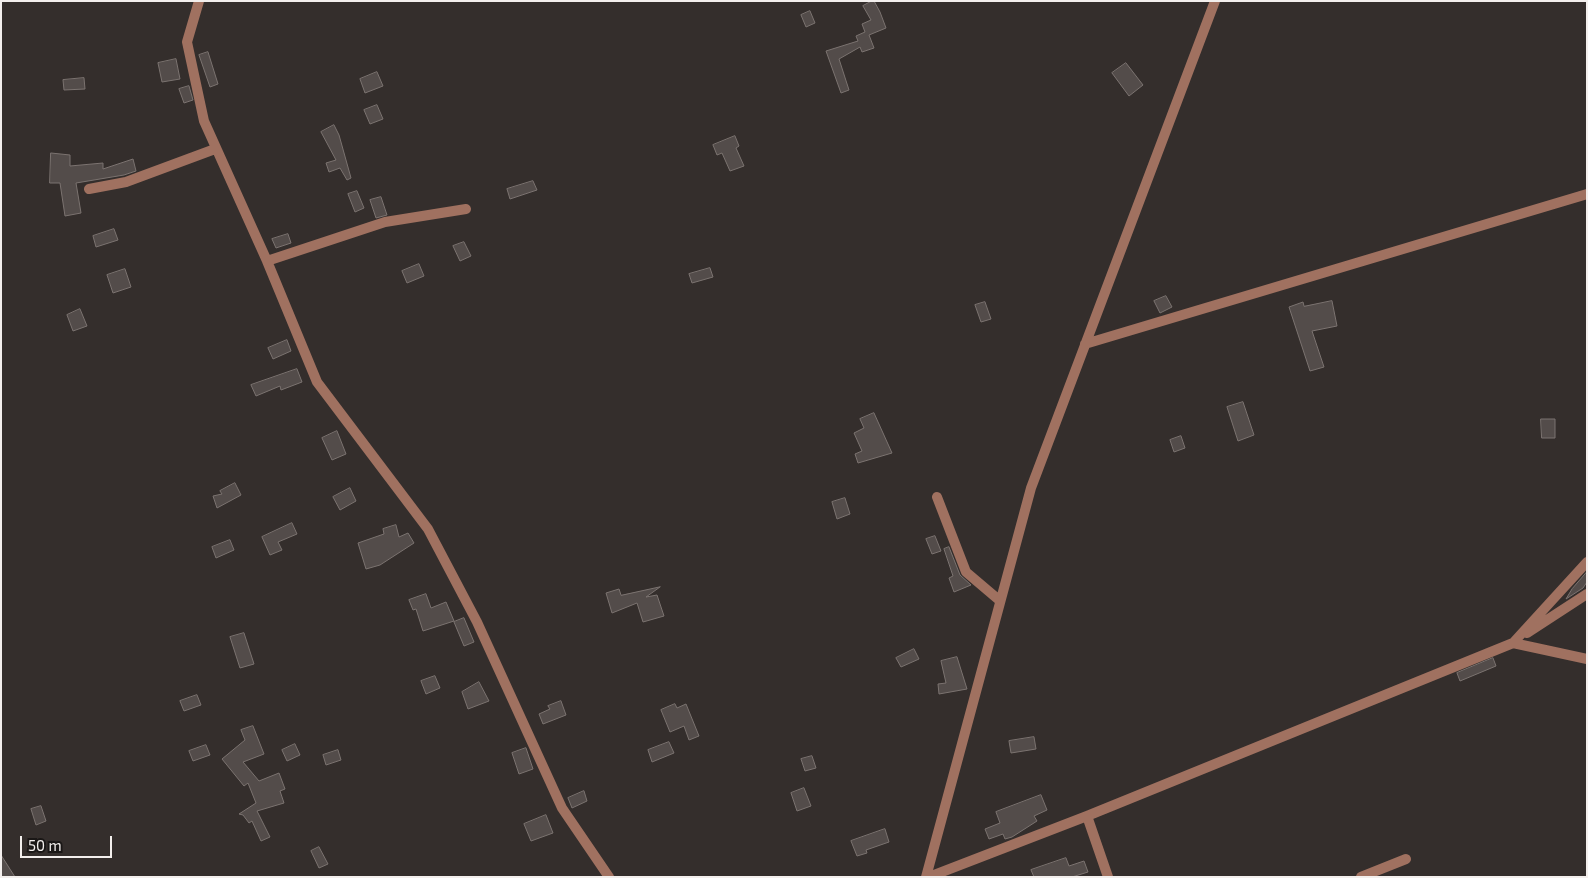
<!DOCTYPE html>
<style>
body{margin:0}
#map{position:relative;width:1588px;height:878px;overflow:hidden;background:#342e2c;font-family:"Exo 2",sans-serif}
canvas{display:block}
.frame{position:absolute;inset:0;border:2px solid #f3efed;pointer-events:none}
.scale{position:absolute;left:20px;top:836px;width:92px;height:22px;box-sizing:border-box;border:2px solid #f3efed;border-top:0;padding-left:6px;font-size:15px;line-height:18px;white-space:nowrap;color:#f3efed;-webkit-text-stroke:4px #1a1716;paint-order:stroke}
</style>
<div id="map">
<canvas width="1588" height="878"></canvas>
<div class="frame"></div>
<div class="scale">50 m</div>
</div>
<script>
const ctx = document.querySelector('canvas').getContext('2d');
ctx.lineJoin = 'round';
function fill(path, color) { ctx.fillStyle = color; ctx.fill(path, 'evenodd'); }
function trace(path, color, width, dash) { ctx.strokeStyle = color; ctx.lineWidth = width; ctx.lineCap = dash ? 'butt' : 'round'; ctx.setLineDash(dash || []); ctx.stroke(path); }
const building = new Path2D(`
 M872,1H874L880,12L886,28L869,35L874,48L862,52L860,47L839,59L849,90L841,93L826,51L858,41L856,36L865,32L862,24L871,20L863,6Z
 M810,11L815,23L806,27L801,15Z
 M208,52L218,84L210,87L199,55Z
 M176,59L180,79L162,82L158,63Z
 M1126,63L1143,85L1129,96L1112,73Z
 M377,72L383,86L365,93L360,79Z
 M84,78L85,89L64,90L63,80Z
 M189,86L193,100L184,103L179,89Z
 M377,105L383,119L370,124L364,110Z
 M334,125L339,135L351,178L347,180L340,168L329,172L326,163L336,160L321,132Z
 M735,136L739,146L736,148L744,166L730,171L722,153L717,155L713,145Z
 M51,153L70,155V166L103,163V169L133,159L136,171L124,175L76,183L81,213L65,216L60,183H50Z
 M533,181L537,190L510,199L507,189Z
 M357,191L364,208L355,212L348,194Z
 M381,197L387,215L376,218L370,200Z
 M114,229L118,240L96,247L93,236Z
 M288,234L291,243L276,248L272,239Z
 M464,242L471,256L460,261L453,246Z
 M419,264L424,276L407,283L402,271Z
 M710,268L713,277L692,283L689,274Z
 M125,269L131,287L113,293L107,275Z
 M1166,296L1172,307L1160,313L1154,301Z
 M1332,301L1337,326L1312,331L1324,367L1310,371L1289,307L1303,302L1304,306Z
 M985,302L991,319L981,322L975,305Z
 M80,309L87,326L73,331L67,315Z
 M287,340L291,351L273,359L268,348Z
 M297,369L302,382L281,390L280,386L256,396L251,385Z
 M1243,402L1254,435L1238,441L1227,407Z
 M874,413L892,453L858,463L855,454L862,451L854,433L864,428L860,419Z
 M1541,419H1555V438H1542Z
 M337,431L346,454L332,460L322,438Z
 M1181,436L1185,448L1174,452L1170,440Z
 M235,483L241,495L217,508L213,496L222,494L220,491Z
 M350,488L356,501L340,510L333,497Z
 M845,498L850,514L837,519L832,502Z
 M292,523L297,534L278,542L282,550L270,555L262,537Z
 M396,525L399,537L408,533L414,543L380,565L366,569L358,543L384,534L383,529Z
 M935,536L941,551L932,554L926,539Z
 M230,540L234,550L216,558L212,547Z
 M949,547L960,575L971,585L954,592L949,578L953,576L944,549Z
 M1587,572V582L1583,588L1566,599L1572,589Z
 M660,587L646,597L657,595L664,616L643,622L637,603L612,613L606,593L619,589L621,595Z
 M426,594L431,608L446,602L454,621L423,631L416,609L413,610L409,600Z
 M464,618L474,642L464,646L454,622Z
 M244,633L254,664L240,668L230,637Z
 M914,649L919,659L901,667L896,658Z
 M957,657L967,689L939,694L938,684L946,683L941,661Z
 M1493,658L1496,666L1460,681L1457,673Z
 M435,676L440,688L426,694L421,681Z
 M479,682L489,701L468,709L462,692Z
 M197,695L201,705L184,711L180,701Z
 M561,701L566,715L543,724L539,714L550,709L548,706Z
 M675,704L677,708L686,704L699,736L689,740L684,726L670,732L661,710Z
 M253,726L264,754L243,762L259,781L279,773L285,789L280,791L284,803L257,811L270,837L261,841L252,821L249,823L243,815L239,814L256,803L248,783L244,786L222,759L245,740L241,730Z
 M1034,737L1036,749L1011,753L1009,741Z
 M669,742L674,753L652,762L648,750Z
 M295,744L300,755L287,761L282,750Z
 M206,745L210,755L193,761L189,751Z
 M526,748L533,769L519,774L512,753Z
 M338,750L341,760L326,765L323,755Z
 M812,756L816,768L805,771L801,759Z
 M804,788L811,806L797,811L791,793Z
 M584,791L587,801L572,808L568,798Z
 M1041,795L1047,810L1034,816L1037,821L1012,837L1005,839L1003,834L989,839L985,829L1000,823L996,812Z
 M41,806L46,821L36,825L31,809Z
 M546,815L553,833L531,841L524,824Z
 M885,829L889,842L866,850L867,853L857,856L851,841Z
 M319,847L328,864L319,868L311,851Z
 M1,855L15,877H1Z
 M1066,858L1069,866L1084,861L1088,872L1072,877H1034L1031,870Z`);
fill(building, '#534c4a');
trace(building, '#7b7370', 1);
trace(new Path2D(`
 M199,1L187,42L204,121L267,261L317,382L428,529L477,622L562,808L609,877
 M89,189L126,182L215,149
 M267,261L385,222L466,209
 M1085,344L1587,194
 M937,497L966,572L999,600
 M1527,633L1587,594
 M1513,643L1587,659
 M1087,816L1108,877
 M926,877L1031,488L1215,1
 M929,877L1087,816L1513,643L1587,562
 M1361,877L1406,859`), '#a07160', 10);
</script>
